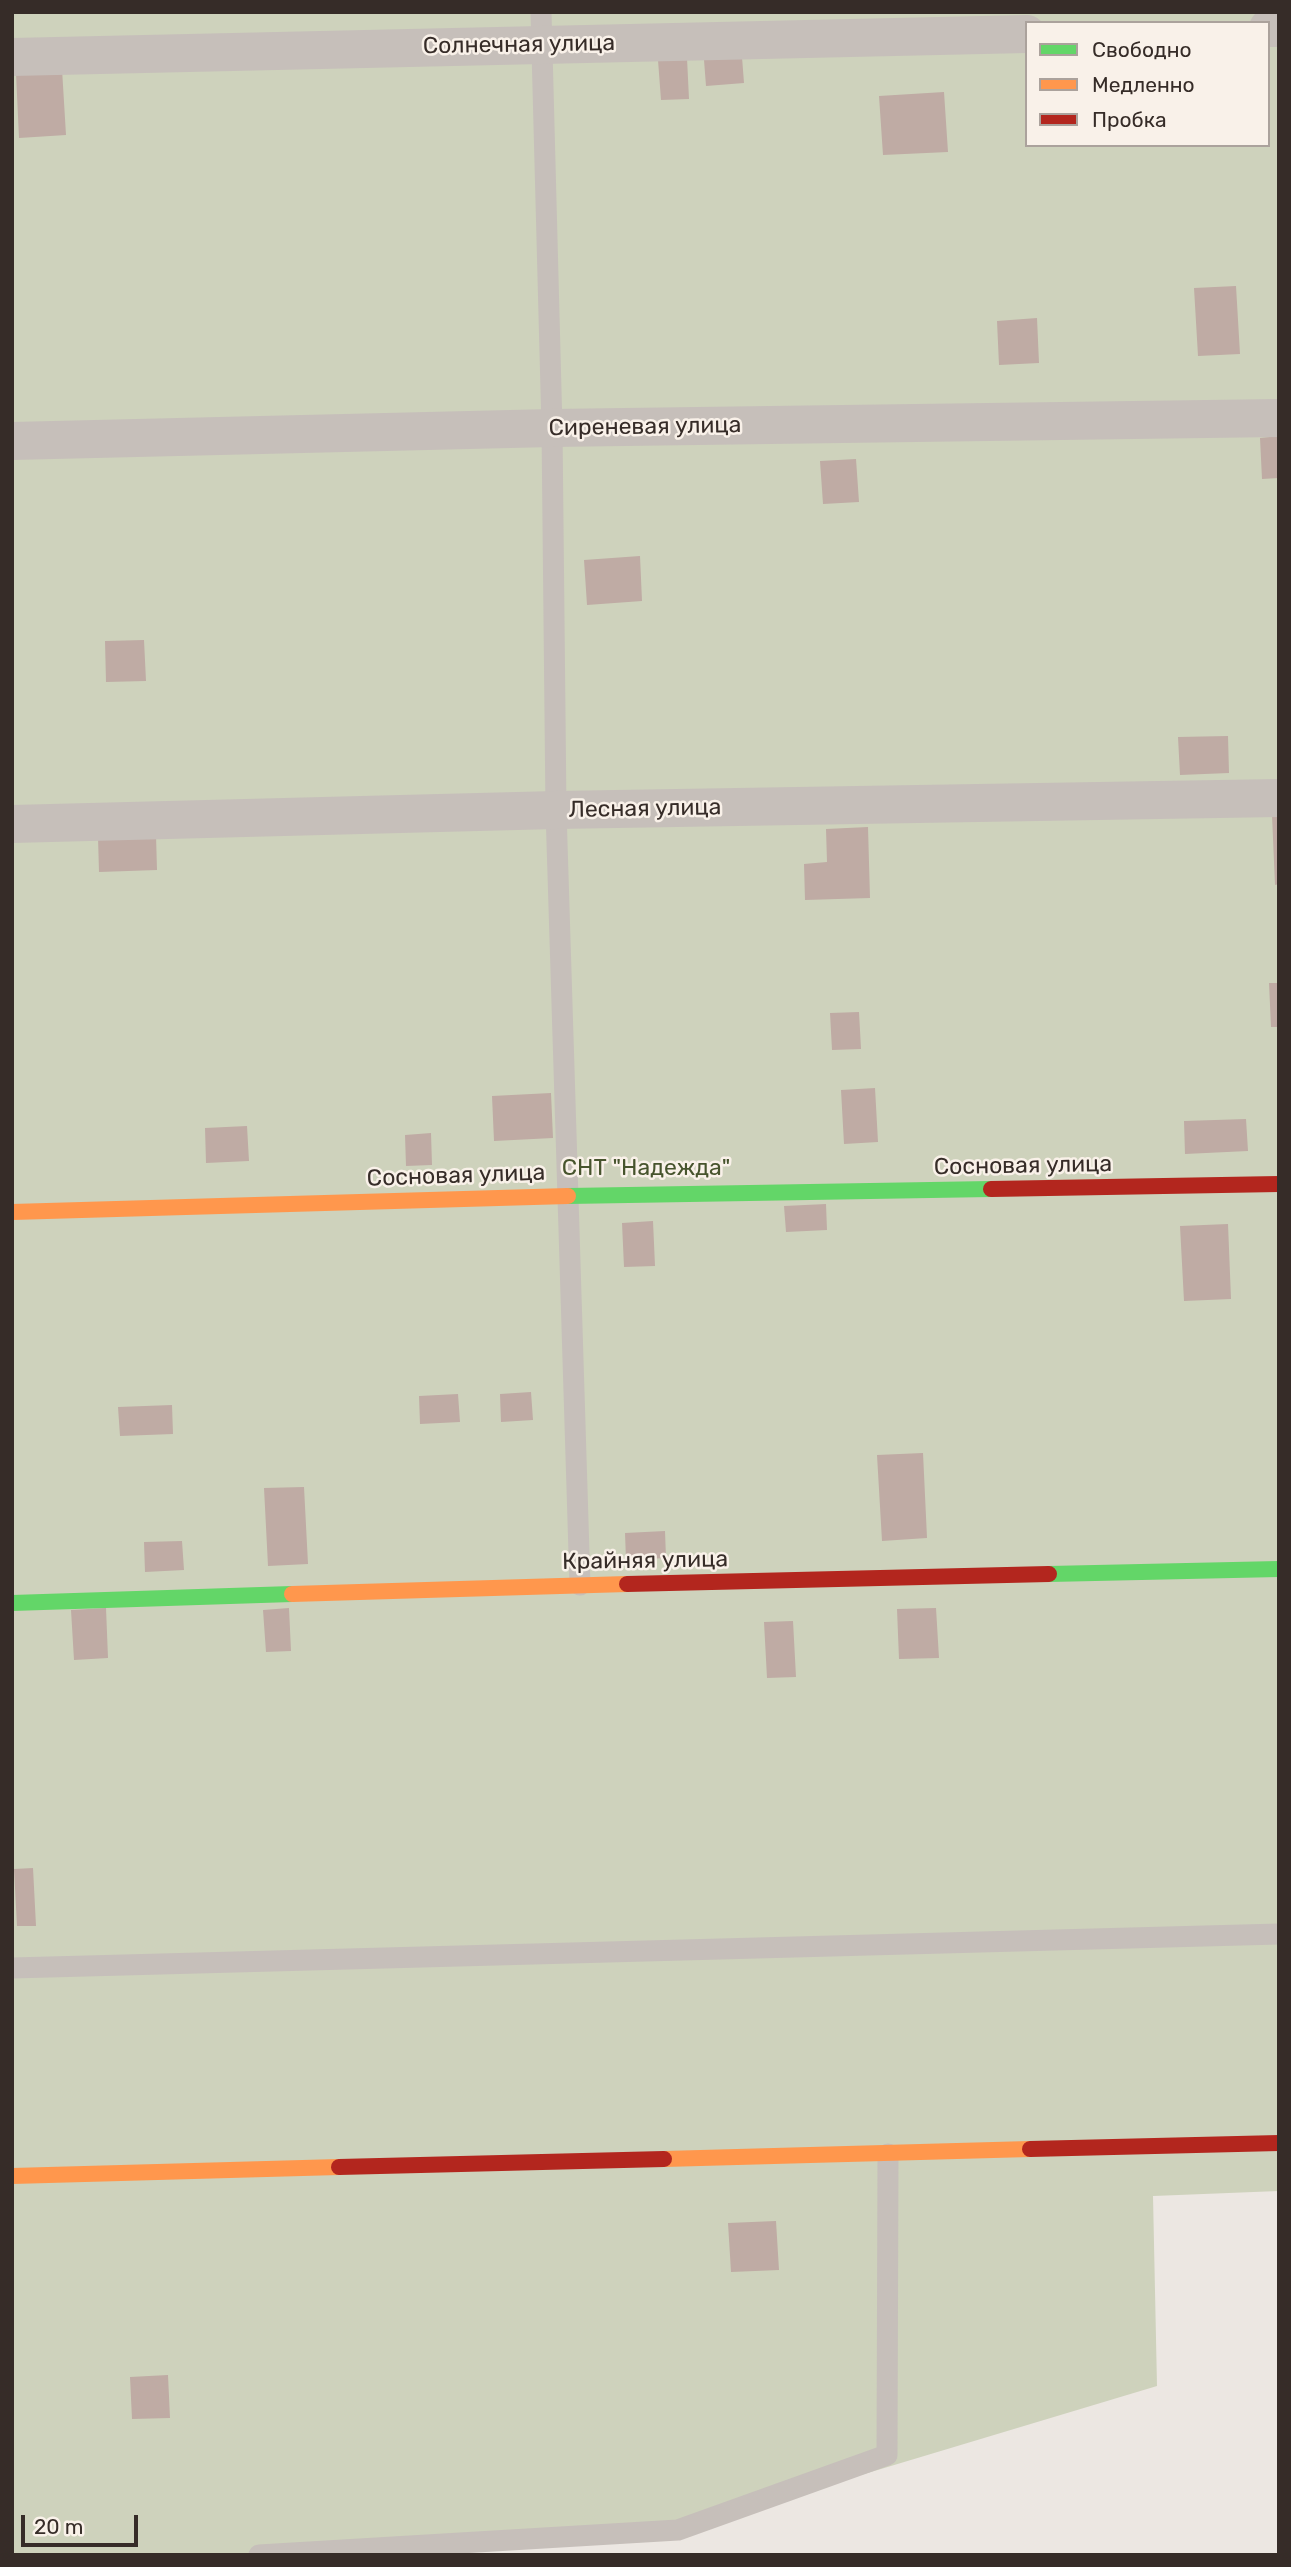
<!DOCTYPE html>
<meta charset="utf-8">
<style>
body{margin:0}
#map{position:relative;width:1291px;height:2567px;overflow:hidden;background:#ece7e2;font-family:Rubik,sans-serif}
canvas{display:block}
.frame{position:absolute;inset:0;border:14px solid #362c28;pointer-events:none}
.legend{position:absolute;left:1025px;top:21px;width:245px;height:126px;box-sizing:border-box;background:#f9f1e9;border:2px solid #aba29c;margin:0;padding:9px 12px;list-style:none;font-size:21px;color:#362c28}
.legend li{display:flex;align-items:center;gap:14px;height:35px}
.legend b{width:35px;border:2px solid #aba29c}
.scale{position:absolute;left:21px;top:2515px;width:117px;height:32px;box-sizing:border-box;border:4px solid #362c28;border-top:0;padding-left:9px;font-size:21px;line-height:24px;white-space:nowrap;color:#362c28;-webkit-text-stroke:5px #f9f1e9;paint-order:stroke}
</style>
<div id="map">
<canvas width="1291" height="2567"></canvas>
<div class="frame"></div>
<ul class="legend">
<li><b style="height:9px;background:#63d668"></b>Свободно</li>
<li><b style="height:9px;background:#ff974d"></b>Медленно</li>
<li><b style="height:9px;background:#b3261e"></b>Пробка</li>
</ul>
<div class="scale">20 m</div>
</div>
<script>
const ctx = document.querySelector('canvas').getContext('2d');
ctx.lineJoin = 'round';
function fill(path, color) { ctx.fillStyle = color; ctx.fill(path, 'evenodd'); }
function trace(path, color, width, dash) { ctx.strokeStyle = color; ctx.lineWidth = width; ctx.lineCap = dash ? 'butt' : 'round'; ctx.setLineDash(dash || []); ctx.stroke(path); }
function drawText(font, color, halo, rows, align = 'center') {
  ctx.font = font + ' Rubik,sans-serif'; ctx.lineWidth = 5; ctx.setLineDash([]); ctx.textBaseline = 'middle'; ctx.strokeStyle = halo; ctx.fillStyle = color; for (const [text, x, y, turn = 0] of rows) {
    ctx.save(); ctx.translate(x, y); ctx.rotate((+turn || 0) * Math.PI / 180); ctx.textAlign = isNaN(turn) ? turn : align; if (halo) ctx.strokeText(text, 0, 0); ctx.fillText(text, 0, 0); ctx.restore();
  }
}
fill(new Path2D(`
 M12,12H1279V2191L1153,2196L1157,2386L678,2530L259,2555H12ZM1027,23H1268V145H1027Z`), '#ced2bc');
fill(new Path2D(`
 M742,57L744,83L706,86L704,60Z
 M687,58L689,99L661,100L658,60Z
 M62,69L66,135L19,138L16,73Z
 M944,92L948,152L883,155L879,96Z
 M1236,286L1240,354L1198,356L1194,288Z
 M1037,318L1039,363L999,365L997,321Z
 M1279,436V478L1262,479L1260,438Z
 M856,459L859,502L823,504L820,461Z
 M640,556L642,601L587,605L584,560Z
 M144,640L146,681L106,682L105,641Z
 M1228,736L1229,773L1180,775L1178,737Z
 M1272,815H1279V884L1275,885Z
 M868,827L870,898L805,900L804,864L827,862L826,829Z
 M156,835L157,870L99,872L98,837Z
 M1269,983H1279V1027H1271Z
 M859,1012L861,1049L832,1050L830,1013Z
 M875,1088L878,1142L844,1144L841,1090Z
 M551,1093L553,1138L494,1141L492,1096Z
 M1246,1119L1248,1151L1185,1154L1184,1121Z
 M247,1126L249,1161L206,1163L205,1128Z
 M431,1133L432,1165L406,1166L405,1135Z
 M826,1204L827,1230L786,1232L784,1206Z
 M653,1221L655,1266L624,1267L622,1223Z
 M1228,1224L1231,1299L1184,1301L1180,1226Z
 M531,1392L533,1420L501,1422L500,1394Z
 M458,1394L460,1422L420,1424L419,1396Z
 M172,1405L173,1434L120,1436L118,1407Z
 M923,1453L927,1538L882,1541L877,1455Z
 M304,1487L308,1564L268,1566L264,1488Z
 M665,1531L666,1558L626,1560L625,1533Z
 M182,1541L184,1570L145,1572L144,1542Z
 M106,1608L108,1658L74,1660L71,1610Z
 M289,1608L291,1651L266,1652L263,1610Z
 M936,1608L939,1658L899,1659L897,1609Z
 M793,1621L796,1677L767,1678L764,1622Z
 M33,1868L36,1926H17L14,1869Z
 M776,2221L779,2270L731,2272L728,2223Z
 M168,2375L170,2418L132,2419L130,2377Z`), '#bfaba4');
trace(new Path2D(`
 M541,12L552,428L556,810L580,1585
 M12,1968L1279,1934
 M259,2555L678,2530L887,2455L888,2154`), '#c6bfba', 21);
trace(new Path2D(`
 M1268,28H1279
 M12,57L1027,34
 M12,441L552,428L1279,418
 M12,824L556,810L1279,798`), '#c6bfba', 38);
trace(new Path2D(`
 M568,1196L991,1189
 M1049,1574L1279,1569
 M12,1603L292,1594`), '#63d668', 16);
trace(new Path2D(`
 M12,1212L568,1196
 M292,1594L627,1584
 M664,2159L1030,2149
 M12,2176L339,2167`), '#ff974d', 16);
trace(new Path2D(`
 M991,1189L1279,1184
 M627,1584L1049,1574
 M1030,2149L1279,2143
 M339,2167L664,2159`), '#b3261e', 16);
drawText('23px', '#362c28', '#f9f1e9', [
 ["Солнечная улица",519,45,-1],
 ["Сиреневая улица",645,427,-1],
 ["Лесная улица",645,809,-1],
 ["Сосновая улица",1023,1166,-1],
 ["Сосновая улица",456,1176,-2],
 ["Крайняя улица",645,1561,-1]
]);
drawText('23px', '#47542d', '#f9f1e9', [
 ["СНТ \"Надежда\"",646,1168]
]);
</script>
